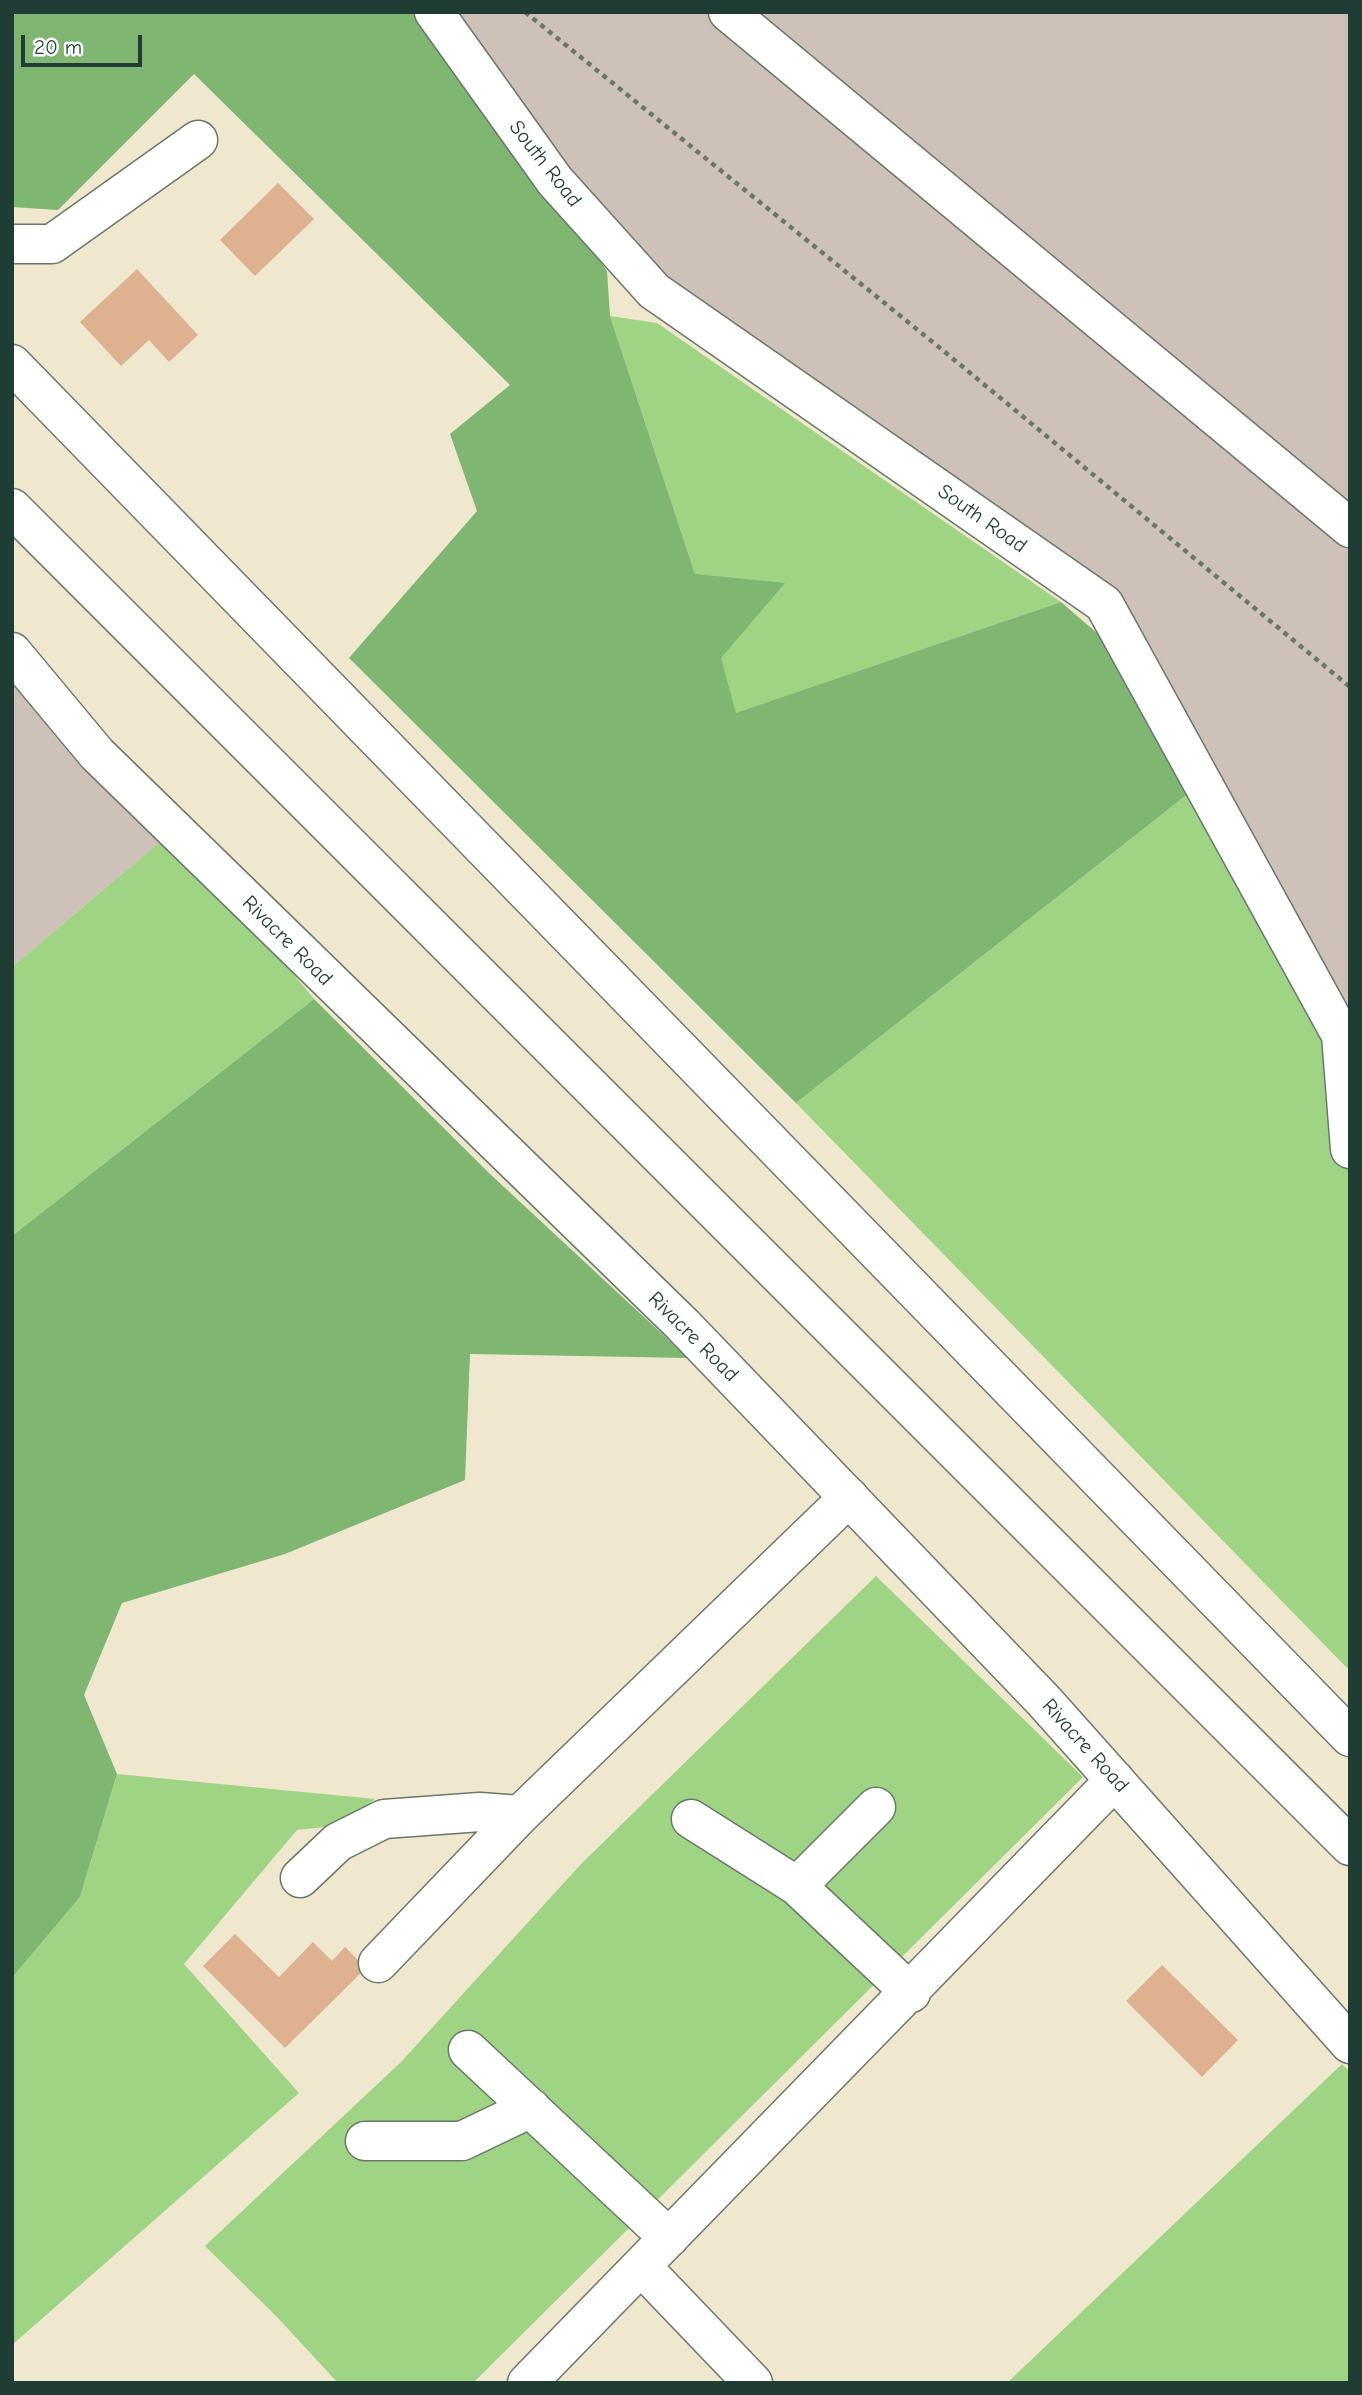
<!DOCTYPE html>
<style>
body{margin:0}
#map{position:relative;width:1362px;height:2395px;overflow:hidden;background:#efe8ce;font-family:"Comic Neue",sans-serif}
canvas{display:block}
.frame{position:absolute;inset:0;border:14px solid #1f3d34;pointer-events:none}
.scale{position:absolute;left:21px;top:35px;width:121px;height:32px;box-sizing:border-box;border:4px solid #1f3d34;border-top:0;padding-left:9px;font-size:21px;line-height:24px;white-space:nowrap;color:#1f3d34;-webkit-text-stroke:5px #fff;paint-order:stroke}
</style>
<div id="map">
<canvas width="1362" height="2395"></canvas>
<div class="frame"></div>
<div class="scale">20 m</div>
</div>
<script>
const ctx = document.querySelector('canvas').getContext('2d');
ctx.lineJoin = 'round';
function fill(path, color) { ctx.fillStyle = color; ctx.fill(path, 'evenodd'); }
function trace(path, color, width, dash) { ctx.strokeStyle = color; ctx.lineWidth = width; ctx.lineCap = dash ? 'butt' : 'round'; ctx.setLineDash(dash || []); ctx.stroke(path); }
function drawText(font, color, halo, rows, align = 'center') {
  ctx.font = font + ' "Comic Neue",sans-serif'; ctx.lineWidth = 5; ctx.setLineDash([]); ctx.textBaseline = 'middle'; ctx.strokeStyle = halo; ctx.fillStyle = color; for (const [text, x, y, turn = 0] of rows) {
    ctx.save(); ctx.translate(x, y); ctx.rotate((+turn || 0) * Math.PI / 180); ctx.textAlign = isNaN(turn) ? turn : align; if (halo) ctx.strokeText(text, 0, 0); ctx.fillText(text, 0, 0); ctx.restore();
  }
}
fill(new Path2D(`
 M434,12H1350V1085L1104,604L654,291Z
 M12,655L174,830L12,967Z`), '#cec1ba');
fill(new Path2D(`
 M610,316L657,323L1061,602L736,714L695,574Z
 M1189,793L1341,1035L1350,1149V1671L796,1103Z
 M174,830L314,999L12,1236V967Z
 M876,1576L1083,1777L473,2383H338L278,2318L205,2246L401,2062L581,1864Z
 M117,1774L375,1799L344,1825L297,1830L184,1964L299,2093L12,2345V1978L80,1897Z
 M1342,2064L1350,2072V2383H1007Z`), '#9fd484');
fill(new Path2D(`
 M12,12H432L607,271L610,316L695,574L785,583L721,658L736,713L1061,602L1120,653L1189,793L796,1103L349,658L477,511L450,434L510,385L194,74L58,210L12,207Z
 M314,999L489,1173L688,1358L470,1354L465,1480L285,1554L122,1603L84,1695L117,1774L80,1897L12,1978V1236Z`), '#7fb672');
fill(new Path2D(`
 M278,183L314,219L255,276L220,240Z
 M137,269L198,335L169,362L149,340L121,366L80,322Z
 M235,1934L279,1977L313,1942L332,1961L345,1947L366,1968L285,2048L203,1966Z
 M1162,1965L1238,2040L1202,2077L1126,2001Z`), '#deb290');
const minor = new Path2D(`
 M434,12L555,181L654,291L1104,604L1341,1035L1350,1149
 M728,12L1350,528
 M12,244H52L198,140
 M691,1819L797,1886L911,1993
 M300,1878L338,1842L384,1819L480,1812L520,1815
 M797,1886L876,1807
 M378,1963L520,1815L849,1497
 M468,2050L669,2238
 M365,2141H462L531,2108
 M527,2383L641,2266
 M753,2383L641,2266L1115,1780`);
const major = new Path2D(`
 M12,652L97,754L683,1325L1044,1701L1350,2044`);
const highway = new Path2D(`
 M12,364L1350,1737
 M12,508L1350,1846`);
trace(minor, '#68796a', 41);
trace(major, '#68796a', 41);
trace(highway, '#68796a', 41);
trace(new Path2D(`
 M525,12L940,348L1350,687`), '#68796a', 4.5, [5, 5]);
trace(minor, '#fff', 38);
trace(major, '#fff', 38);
trace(highway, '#fff', 38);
drawText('21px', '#1f3d34', '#fff', [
 ["South Road",545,164,52],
 ["South Road",982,519,35],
 ["Rivacre Road",287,941,45],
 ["Rivacre Road",693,1337,45],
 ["Rivacre Road",1085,1746,48]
]);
</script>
